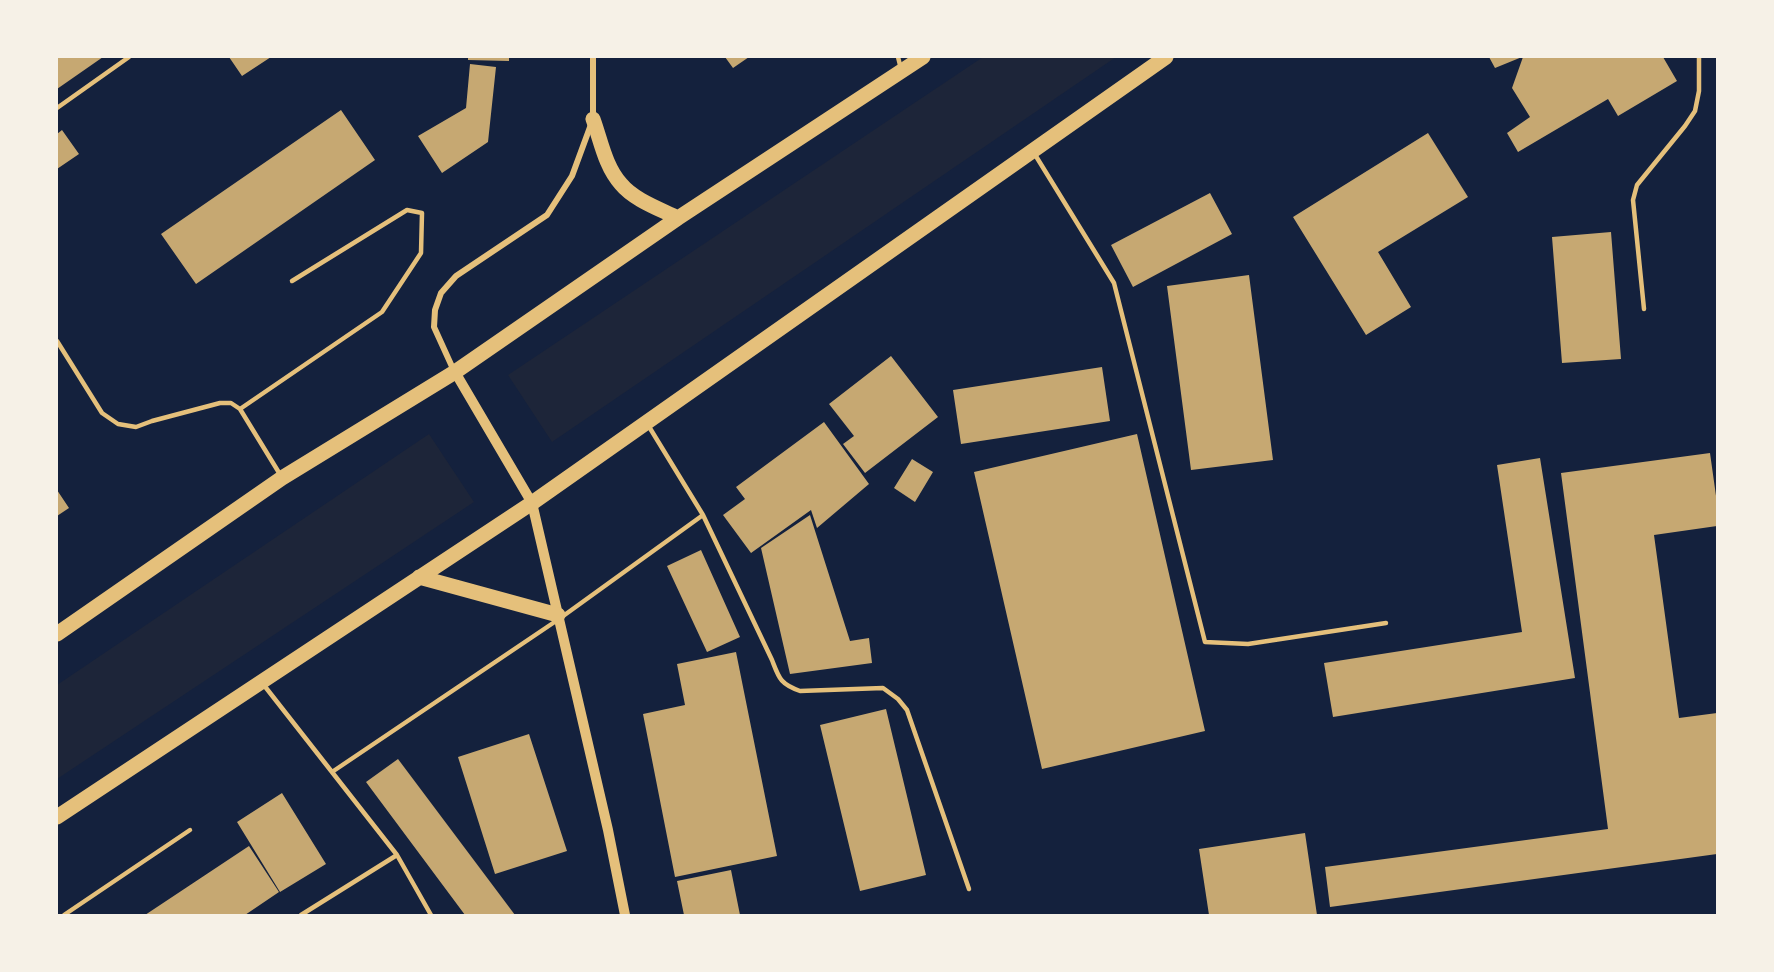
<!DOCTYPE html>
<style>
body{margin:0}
#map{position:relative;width:1774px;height:972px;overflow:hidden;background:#14213d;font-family:"Noto Sans",sans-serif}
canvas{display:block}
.frame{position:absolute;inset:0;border:58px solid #f6f1e7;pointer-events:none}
</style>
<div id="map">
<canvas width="1774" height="972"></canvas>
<div class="frame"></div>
</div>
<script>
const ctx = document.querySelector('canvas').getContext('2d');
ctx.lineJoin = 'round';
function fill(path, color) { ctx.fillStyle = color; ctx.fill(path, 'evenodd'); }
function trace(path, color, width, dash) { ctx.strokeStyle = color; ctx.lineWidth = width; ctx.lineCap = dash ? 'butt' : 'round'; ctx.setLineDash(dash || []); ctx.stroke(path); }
fill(new Path2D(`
 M983,57H1116L552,442L508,375Z
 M429,434L474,502L57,779V685Z`), '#1d2539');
fill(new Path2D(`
 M57,57H103L57,89Z
 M229,57H271L242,76Z
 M468,57H509V61L468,60Z
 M725,57H749L733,68Z
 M1489,57H1522L1495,68Z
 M1523,57H1663L1677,81L1618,116L1608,99L1518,152L1507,133L1530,117L1512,88Z
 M470,64L496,67L488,142L442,173L418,136L466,108Z
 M341,110L375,160L196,284L161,234Z
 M62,130L79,154L57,169V134Z
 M1428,133L1468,197L1378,252L1411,307L1366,335L1293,217Z
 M1210,193L1232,234L1133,287L1111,245Z
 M1611,232L1621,359L1562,363L1552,237Z
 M1249,275L1273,460L1191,470L1167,286Z
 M891,356L938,417L865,473L843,444L854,436L829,404Z
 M1102,367L1110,421L961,444L953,390Z
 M824,422L869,484L817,528L811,510L751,553L723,515L745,499L736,487Z
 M1137,434L1205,731L1042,769L974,472Z
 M1710,453L1717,503V526L1654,535L1679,718L1717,713V854L1330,907L1325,867L1608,829L1561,473Z
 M1540,458L1575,678L1333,717L1324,663L1522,632L1497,465Z
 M912,459L933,472L915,502L894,488Z
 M57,490L69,508L57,516Z
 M810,515L850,641L869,638L872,663L790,674L761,548Z
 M701,550L740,637L707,652L667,566Z
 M736,652L777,856L675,877L643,714L685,705L677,664Z
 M886,709L926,875L860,891L820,725Z
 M529,734L567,851L495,874L458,757Z
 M398,759L515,915H465L366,782Z
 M282,793L326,864L280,892L237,822Z
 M1305,833L1317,915H1209L1199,849Z
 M249,846L279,892L245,915H145Z
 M731,870L740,915H684L677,881Z`), '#c6a872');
trace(new Path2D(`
 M898,57L901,69
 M57,108L129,57
 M1034,153L1114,283L1205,642L1248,644L1386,623
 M1644,309L1633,200L1637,185L1685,126L1695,111L1699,91V57
 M57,341L102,413L118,424L136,427L152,421L220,403H231L240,409L281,476
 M240,409L382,312L421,253L422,213L407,210L292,281
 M703,515L772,660C779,678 780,684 800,691L883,688L898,699L907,710L969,889
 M263,684L397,855L301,915
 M332,772L559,619L703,515L648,425
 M397,855L431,915
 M64,915L190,830`), '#e5c07b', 4.5);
trace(new Path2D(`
 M454,371L434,327L435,310L441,293L456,276L547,215L572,176L593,119V57`), '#e5c07b', 6);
trace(new Path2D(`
 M455,372L532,503L608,830L625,915`), '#e5c07b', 10);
trace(new Path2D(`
 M593,119C601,141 605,166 621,184C634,200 660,209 678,218
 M419,577L558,615
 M57,634L282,478L455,372L678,218L923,57
 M57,817L532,503L1166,57`), '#e5c07b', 15);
</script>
